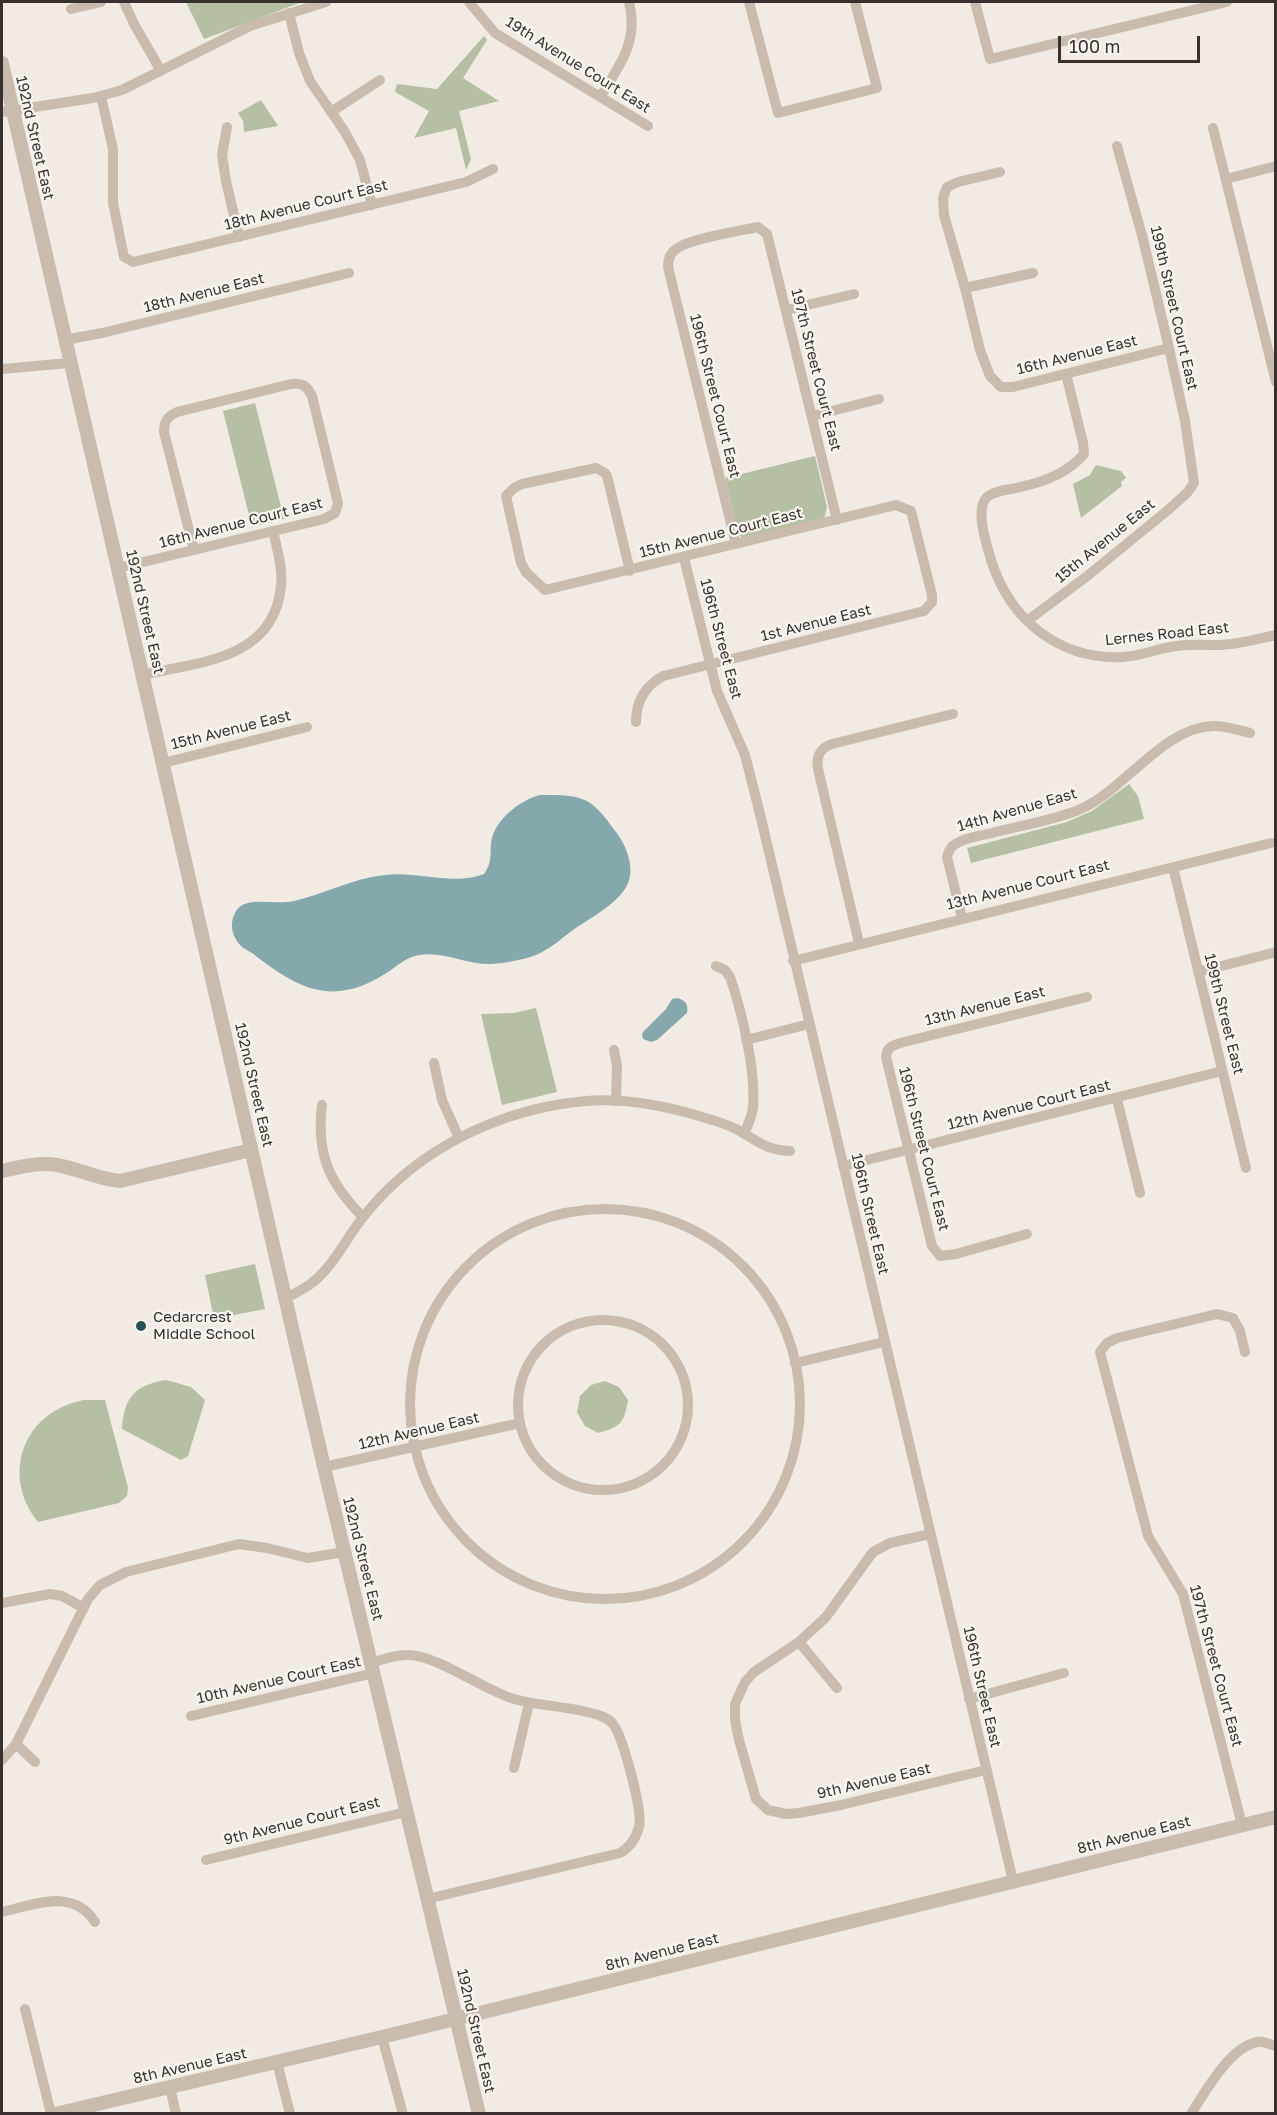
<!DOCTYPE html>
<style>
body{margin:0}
#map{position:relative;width:1277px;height:2115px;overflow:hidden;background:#f1ebe3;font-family:"Golos Text",sans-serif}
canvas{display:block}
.frame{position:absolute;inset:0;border:3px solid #39312d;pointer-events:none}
.scale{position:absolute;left:1058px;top:36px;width:142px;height:27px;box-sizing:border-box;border:3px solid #39312d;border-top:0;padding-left:8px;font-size:18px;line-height:21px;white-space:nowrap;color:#39312d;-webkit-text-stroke:4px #f9f5ef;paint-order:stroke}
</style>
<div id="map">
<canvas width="1277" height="2115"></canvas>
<div class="frame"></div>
<div class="scale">100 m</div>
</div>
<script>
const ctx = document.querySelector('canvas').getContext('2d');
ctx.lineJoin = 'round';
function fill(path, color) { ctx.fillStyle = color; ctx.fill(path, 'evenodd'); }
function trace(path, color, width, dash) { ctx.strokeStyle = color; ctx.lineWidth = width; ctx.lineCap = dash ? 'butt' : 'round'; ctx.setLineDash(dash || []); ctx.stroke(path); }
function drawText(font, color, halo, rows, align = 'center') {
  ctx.font = font + ' "Golos Text",sans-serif'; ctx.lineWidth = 4.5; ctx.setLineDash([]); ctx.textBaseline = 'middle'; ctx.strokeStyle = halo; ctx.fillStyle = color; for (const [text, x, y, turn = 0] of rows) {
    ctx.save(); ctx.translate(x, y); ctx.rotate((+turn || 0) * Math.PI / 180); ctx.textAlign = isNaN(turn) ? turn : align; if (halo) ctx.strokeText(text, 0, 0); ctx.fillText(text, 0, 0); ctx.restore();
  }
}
fill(new Path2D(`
 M186,2H302L204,39Z
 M484,36L487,40L463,78L499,101L459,111L471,159L466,170L456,128L414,138L429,111L395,92L397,84L437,89Z
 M261,100L278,126L244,132L243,121L238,113Z
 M255,403L284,519L252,527L223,411Z
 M815,456L827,507L825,516L819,521L742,538L738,532L725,478Z
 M1096,465L1121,471L1126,478L1121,482L1122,486L1081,518L1073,484L1090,475Z
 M1129,784L1138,796L1144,819L971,863L967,848L1067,822L1092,811Z
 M536,1008L557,1092L502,1105L481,1014L514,1013Z
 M255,1264L265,1309L214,1319L205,1275Z
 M166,1380L191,1387L205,1400L188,1456L181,1460L122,1429C124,1397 135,1385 166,1380Z
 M605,1381L619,1387L628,1400C624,1423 621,1427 598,1433L585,1426L577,1412L580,1396L591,1385Z
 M84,1400H105L128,1488L127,1496L119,1503L38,1522C0,1474 24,1411 84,1400Z`), '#b5bfa4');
fill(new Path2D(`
 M540,795C584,795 590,796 616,832C626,845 635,867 628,883C620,903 590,918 573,930C561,939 550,949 536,955C523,960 505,963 491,964C466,965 440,949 415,956C404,959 397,966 388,972C375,980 361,988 346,990C312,997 282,976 256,956C252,952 245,950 241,946C232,937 229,924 235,913C238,906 245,903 253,902C267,901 280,904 294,901C324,894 354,878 385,875C418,871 453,886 484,874C492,863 490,855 491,843C494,820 520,800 540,795Z
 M677,998C685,1000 689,1004 687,1013L657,1040L651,1042L643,1039L642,1035L643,1032L666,1009L672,999Z`), '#85a8ac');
trace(new Path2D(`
 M124,2L134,24L161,71
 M469,2L495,33L648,126
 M749,2L778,113L877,88L855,2
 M975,2L990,59L1227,2
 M71,9L101,2
 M289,13L299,53L310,81L345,132L360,160L372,205
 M101,96L113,149V203L124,257L133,262L466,182L493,169
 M600,97C620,65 639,41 629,2
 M2,112L93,98L122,90L250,26L326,2
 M331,112L380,80
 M227,127L222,155L226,181L239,237
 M1213,128L1276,382
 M1000,172L958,182L947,187L943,198L944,215L965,288L980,350L990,376L1001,387H1013L1169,348
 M1226,179L1276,166
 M965,288L1033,273
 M786,310L854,294
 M64,340L102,333L349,273
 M2,369L69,363
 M1066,374L1083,443L1084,454C1068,473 1044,482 1020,487C1011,490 993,490 986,498C975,512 987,545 991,560C1010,620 1059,660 1123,657C1142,656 1158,648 1176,646C1191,644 1207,645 1222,645C1240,644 1258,639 1276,635
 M812,416L879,399
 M736,544L668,267C668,260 669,254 675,250C686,239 740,231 758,227L767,234L837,520
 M684,558L717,691L745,755L760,814L1013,1881
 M118,568L324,519L335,513L338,503L312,396C307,386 303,383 291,384L177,412C167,417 164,421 164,432L194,550
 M630,571L607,476L605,473L596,468L522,484L514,488L506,496L521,563L526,572L545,590L896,505L911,511L932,595V602L924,611L663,676C645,686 636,701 636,722
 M1027,621L1086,577L1168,510L1187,493L1194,483L1185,421L1169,348L1143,239L1117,146
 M142,675C199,662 274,660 281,586C283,568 277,549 273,531
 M163,763L307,727
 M1173,867L1246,1168
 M962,918L947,857C949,850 951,846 957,843C967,837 981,836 992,833C1020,826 1049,821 1076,811C1124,793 1161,727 1214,726C1226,726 1238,730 1250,733
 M859,943L818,769C816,756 820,748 832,744L953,714
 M793,961L1271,843
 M716,966L725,970L730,977C742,1012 756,1070 753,1107C752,1117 748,1125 744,1134
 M1198,972L1276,952
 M746,1040L809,1024
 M614,1050L617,1066L616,1101
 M434,1063L442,1100L459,1138
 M1117,1099L1140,1193
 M322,1105C316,1154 329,1183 363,1217
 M843,1166L1222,1071
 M410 1404a195 195 0 1 1 390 0a195 195 0 1 1-390 0Z
 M1027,1234L956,1254L940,1256L932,1246L886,1057C887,1046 894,1045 904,1042L1087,997
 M286,1298C295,1293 305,1289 313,1282C333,1266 345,1241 360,1221C371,1207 383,1193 397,1181C448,1135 517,1107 586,1101C623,1098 666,1106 702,1117C713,1120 726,1124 736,1129C757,1140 764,1150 790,1151
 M518 1405a85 85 0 1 1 170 0a85 85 0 1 1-170 0Z
 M795,1363L884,1342
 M324,1467L520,1423
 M930,1534L890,1543L873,1552L826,1617L799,1642L754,1672L745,1682L735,1704V1720L739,1740L756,1799L768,1810L786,1814L799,1813L841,1805L986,1770
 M2,1603L50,1594L62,1596L84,1608
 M799,1642L837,1688
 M371,1663C383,1659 395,1655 407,1655C436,1654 483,1690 514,1699C543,1707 574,1706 601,1716C606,1718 610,1720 613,1724C623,1737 643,1811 639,1827C636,1838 629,1848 620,1853L427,1899
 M969,1699L1064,1673
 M191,1716L374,1673
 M16,1744L35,1762
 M2,1760L16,1744L88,1599L100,1585L126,1572L239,1544L267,1548L308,1558L344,1552
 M514,1768L529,1703
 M1242,1825L1183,1594L1148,1536L1100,1352L1107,1343L1117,1338L1217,1314L1233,1318L1240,1331L1245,1352
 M206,1860L406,1812
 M2,1912C33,1905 73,1887 95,1922
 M25,2009L51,2114
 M382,2037L403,2114
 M277,2062L290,2114
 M170,2087L176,2114
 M1191,2114C1205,2092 1230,2047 1257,2042C1263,2041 1269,2044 1276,2046`), '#c9bcaf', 10);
trace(new Path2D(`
 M2,63L324,1467L479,2114
 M2,1171C19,1167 39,1162 57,1165C79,1169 98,1179 120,1181L251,1150
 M55,2114L382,2037L1276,1817`), '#c9bcaf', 14);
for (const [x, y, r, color] of [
 [141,1326,6,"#265056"]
]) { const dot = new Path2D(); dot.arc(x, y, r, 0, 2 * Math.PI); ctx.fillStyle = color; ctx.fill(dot); trace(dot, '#f9f5ef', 2); }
drawText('15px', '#39312d', '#f9f5ef', [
 ["19th Avenue Court East",578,65,32],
 ["192nd Street East",35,138,77],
 ["18th Avenue Court East",306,205,-14],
 ["18th Avenue East",204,293,-14],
 ["199th Street Court East",1174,308,77],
 ["16th Avenue East",1077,355,-14],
 ["197th Street Court East",816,370,76],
 ["196th Street Court East",715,396,76],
 ["16th Avenue Court East",241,523,-14],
 ["15th Avenue Court East",721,533,-14],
 ["15th Avenue East",1105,541,-39],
 ["192nd Street East",145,612,77],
 ["1st Avenue East",816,623,-14],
 ["Lernes Road East",1167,634,-6],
 ["196th Street East",721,639,75],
 ["15th Avenue East",231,730,-14],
 ["14th Avenue East",1017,810,-16],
 ["13th Avenue Court East",1028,885,-14],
 ["13th Avenue East",985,1006,-14],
 ["199th Street East",1224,1014,76],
 ["192nd Street East",254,1085,77],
 ["12th Avenue Court East",1029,1105,-14],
 ["196th Street Court East",924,1149,76],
 ["196th Street East",870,1214,77],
 ["12th Avenue East",419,1431,-13],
 ["192nd Street East",363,1559,76],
 ["197th Street Court East",1216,1666,75],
 ["10th Avenue Court East",279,1680,-13],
 ["196th Street East",982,1687,77],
 ["9th Avenue East",874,1781,-13],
 ["9th Avenue Court East",302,1821,-14],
 ["8th Avenue East",1134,1835,-14],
 ["8th Avenue East",662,1952,-14],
 ["192nd Street East",476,2031,77],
 ["8th Avenue East",190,2066,-13]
]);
drawText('15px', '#39312d', '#f9f5ef', [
 ["Cedarcrest",153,1317],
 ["Middle School",153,1334]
], 'left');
</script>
